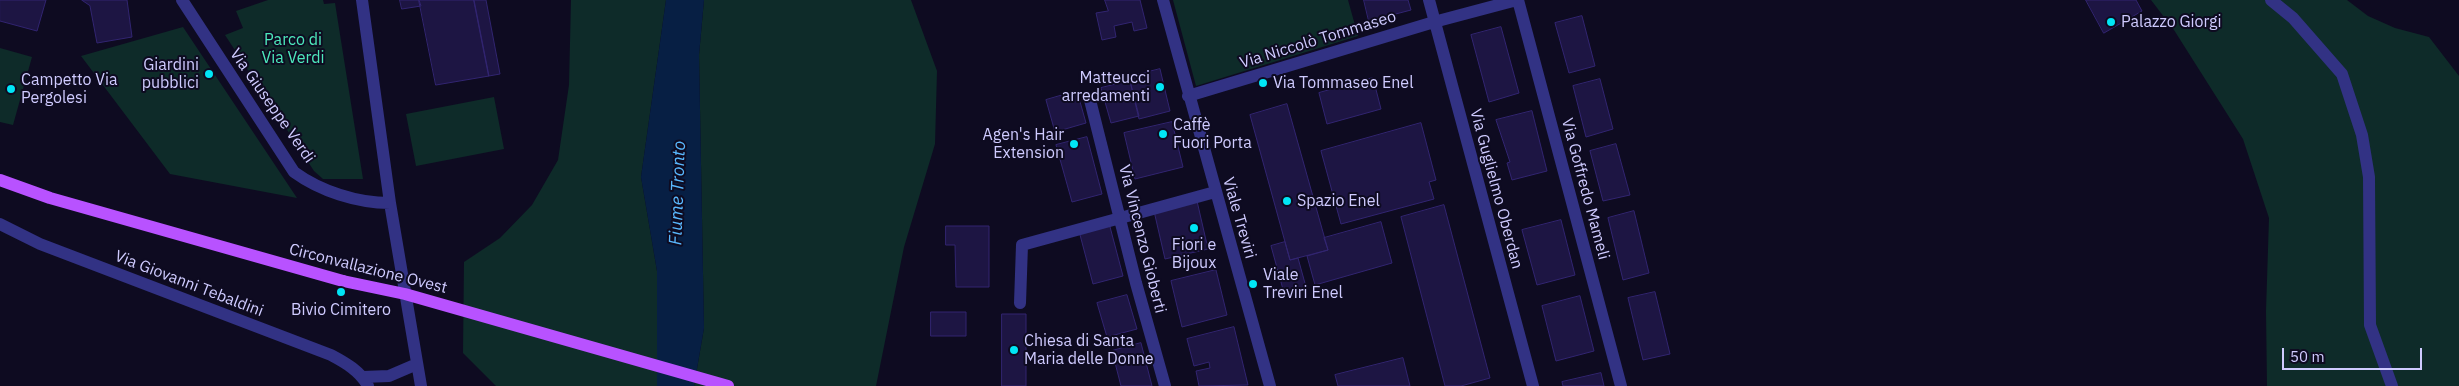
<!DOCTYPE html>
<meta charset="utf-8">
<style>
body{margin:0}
#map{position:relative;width:2459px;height:386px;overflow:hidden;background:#0e0b21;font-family:"IBM Plex Sans",sans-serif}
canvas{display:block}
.scale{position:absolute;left:2282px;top:348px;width:140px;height:22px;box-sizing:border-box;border:2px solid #cfcbff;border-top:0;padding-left:6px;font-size:15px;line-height:18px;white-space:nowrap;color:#cfcbff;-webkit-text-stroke:4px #0e0b21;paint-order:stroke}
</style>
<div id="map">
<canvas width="2459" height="386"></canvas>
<div class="scale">50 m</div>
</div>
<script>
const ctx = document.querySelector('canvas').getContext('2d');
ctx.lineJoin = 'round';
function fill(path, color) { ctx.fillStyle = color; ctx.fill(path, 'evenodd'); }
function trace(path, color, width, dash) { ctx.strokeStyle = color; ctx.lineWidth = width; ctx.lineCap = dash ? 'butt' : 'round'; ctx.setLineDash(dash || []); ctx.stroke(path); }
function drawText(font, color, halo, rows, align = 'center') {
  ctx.font = font + ' "IBM Plex Sans",sans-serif'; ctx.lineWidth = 4; ctx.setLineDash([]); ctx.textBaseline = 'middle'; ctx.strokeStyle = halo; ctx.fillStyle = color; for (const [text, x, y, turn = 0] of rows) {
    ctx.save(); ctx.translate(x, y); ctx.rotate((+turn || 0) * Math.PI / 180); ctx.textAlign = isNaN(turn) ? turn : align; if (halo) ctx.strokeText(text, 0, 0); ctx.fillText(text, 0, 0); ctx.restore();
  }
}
fill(new Path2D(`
 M268,0H323L324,4L335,3L363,179H323L314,171L225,35L243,28L236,11Z
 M571,0H666L641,177L657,271V386H496L463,353L464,262L500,238L532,205L558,160L569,85Z
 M704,0H911L937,71L935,144L904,247L876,386H694L704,328L699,55Z
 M1173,0H1348L1358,36L1196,86Z
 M2151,0H2347L2368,16L2395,28L2429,37L2459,76V386H2267L2266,311L2269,218L2243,139L2174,30Z
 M183,27L297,198L170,174L81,56Z
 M0,48L32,57L13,125L0,122Z
 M494,97L504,149L416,166L406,114Z`), '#0e2b29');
fill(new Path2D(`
 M666,0H704L699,55L704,328L694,386H657V271L641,177Z`), '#071f44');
const building = new Path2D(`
 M0,0H46L37,31L0,21Z
 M82,0H127L132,37L97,43L90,6Z
 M400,0H419L421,6L402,9Z
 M419,0H474L489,76L436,85Z
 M474,0H486L500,74L489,76Z
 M1105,0H1140L1147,28L1134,31L1132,22L1114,26L1116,37L1102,40L1096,13L1108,11Z
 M1364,0H1408L1411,10L1369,21Z
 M2086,0H2136L2142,11L2104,33Z
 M1582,16L1595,66L1569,73L1555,23Z
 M1501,27L1519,93L1489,102L1471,35Z
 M1160,69L1170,111L1139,119L1129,77Z
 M1373,78L1381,109L1327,124L1319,93Z
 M1600,79L1613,129L1586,137L1573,86Z
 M1130,81L1139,116L1111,123L1101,88Z
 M1077,91L1086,123L1055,132L1046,100Z
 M1287,104L1328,250L1290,260L1250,115Z
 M1532,111L1547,171L1512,180L1507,163L1510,162L1496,120Z
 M1172,122L1183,167L1135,179L1124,133Z
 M1421,123L1436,180L1429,182L1434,199L1341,224L1321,151Z
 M1087,137L1102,194L1072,202L1056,145Z
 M1616,144L1630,195L1603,201L1590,151Z
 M1197,201L1208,249L1165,259L1154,211Z
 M1444,205L1490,378L1461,386H1445L1401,217Z
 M1634,211L1649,273L1623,280L1608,218Z
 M1561,220L1575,275L1537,285L1522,230Z
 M1381,222L1392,263L1315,285L1307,256L1328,250L1324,238Z
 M1109,223L1123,276L1093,284L1079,231Z
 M946,226H989V287H956L955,245H946Z
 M1285,242L1290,260L1298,258L1306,287L1284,293L1271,246Z
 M1216,270L1227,315L1182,327L1171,281Z
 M1655,292L1670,354L1643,360L1628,298Z
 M1127,295L1137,329L1107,337L1097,303Z
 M1580,296L1594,351L1556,361L1542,306Z
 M931,312H966V336H931Z
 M1002,314H1026V386H1002Z
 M1234,327L1248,385L1199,386L1196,371L1210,368L1209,362L1194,366L1187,339Z
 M1141,343L1152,386H1121L1112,351Z
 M1403,358L1410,386H1338L1335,375Z
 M1601,373L1604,386H1563L1562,382Z`);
fill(building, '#1d1543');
trace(building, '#322571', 1);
trace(new Path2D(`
 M182,0L294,172C320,191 357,203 390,203
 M362,0L390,203L421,386
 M1163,0L1270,386
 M1429,0L1533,386
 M1518,0L1621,386
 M2271,0L2293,18L2342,74L2362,135L2369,177L2370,325L2392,386
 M1188,96L1434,22L1517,0
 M1090,100L1136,283L1165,386
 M0,224L40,244L331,355C346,363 360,371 368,386
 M1020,303L1022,245L1215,192
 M363,377L389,376L417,364`), '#323284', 12);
trace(new Path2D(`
 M0,180L50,198L343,281`), '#b852ff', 12);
trace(new Path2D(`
 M343,281L405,294L728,386`), '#b852ff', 12);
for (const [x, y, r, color] of [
 [2111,22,5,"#00e6f6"],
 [209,74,5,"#00e6f6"],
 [1263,83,5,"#00e6f6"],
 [1160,87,5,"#00e6f6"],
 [11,89,5,"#00e6f6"],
 [1163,134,5,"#00e6f6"],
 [1074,144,5,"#00e6f6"],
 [1287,201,5,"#00e6f6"],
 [1194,228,5,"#00e6f6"],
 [1253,284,5,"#00e6f6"],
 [341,292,5,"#00e6f6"],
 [1014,350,5,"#00e6f6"]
]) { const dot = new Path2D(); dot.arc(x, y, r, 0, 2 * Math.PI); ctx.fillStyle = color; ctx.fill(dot); trace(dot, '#0e0b21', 2); }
drawText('16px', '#cfcbff', '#0e0b21', [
 ["Palazzo Giorgi",2121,22],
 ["Giardini",199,65,"right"],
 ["pubblici",199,83,"right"],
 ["Matteucci",1150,78,"right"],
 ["arredamenti",1150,96,"right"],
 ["Campetto Via",21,80],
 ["Pergolesi",21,98],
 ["Via Tommaseo Enel",1273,83],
 ["Caffè",1173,125],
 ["Fuori Porta",1173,143],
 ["Agen's Hair",1064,135,"right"],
 ["Extension",1064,153,"right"],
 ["Spazio Enel",1297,201],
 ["Fiori e",1194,245,"center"],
 ["Bijoux",1194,263,"center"],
 ["Viale",1263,275],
 ["Treviri Enel",1263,293],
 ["Bivio Cimitero",341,310,"center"],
 ["Chiesa di Santa",1024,341],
 ["Maria delle Donne",1024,359]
], 'left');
drawText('16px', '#4de9bc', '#0e0b21', [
 ["Parco di",293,40],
 ["Via Verdi",293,58]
]);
drawText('16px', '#cfcbff', '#0e0b21', [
 ["Via Niccolò Tommaseo",1318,40,-17],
 ["Via Giuseppe Verdi",272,106,55],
 ["Via Guglielmo Oberdan",1496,189,75],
 ["Via Goffredo Mameli",1585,189,75],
 ["Viale Treviri",1239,218,74],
 ["Via Vincenzo Gioberti",1142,239,76],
 ["Circonvallazione Ovest",368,269,14],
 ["Via Giovanni Tebaldini",189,284,21]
]);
drawText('italic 18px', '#59b8ff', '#0e0b21', [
 ["Fiume Tronto",678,193,-88]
]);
</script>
